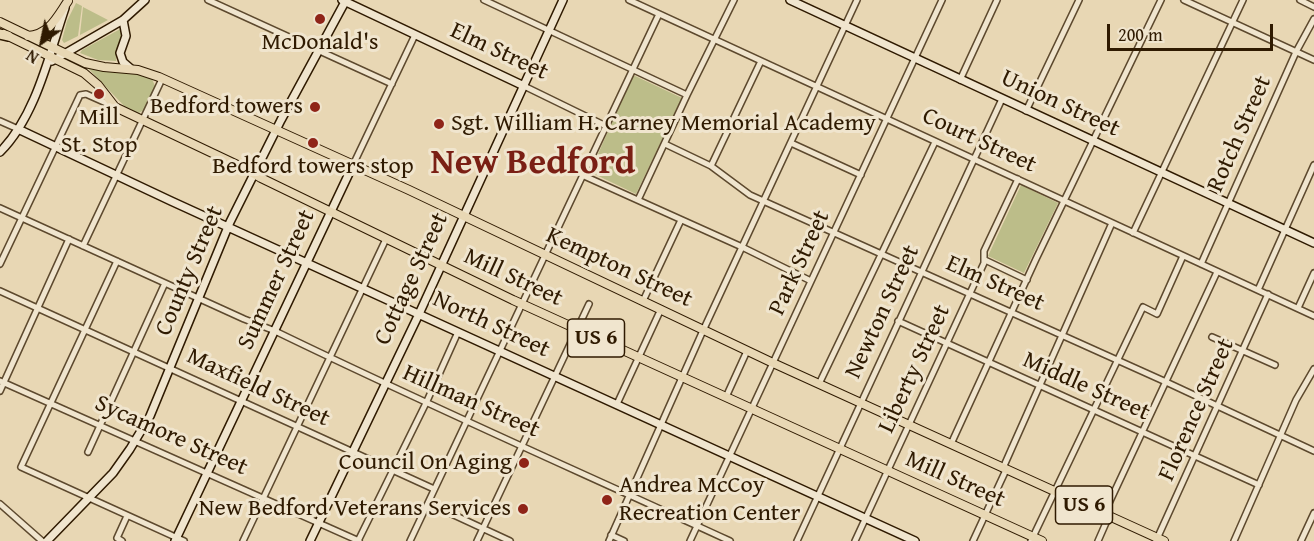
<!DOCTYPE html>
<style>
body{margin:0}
#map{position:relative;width:1314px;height:541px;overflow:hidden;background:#e8d7b4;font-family:"Gentium Book Plus",serif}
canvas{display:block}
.north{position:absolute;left:12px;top:12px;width:60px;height:60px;-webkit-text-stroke:4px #f0e5ce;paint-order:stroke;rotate:213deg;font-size:16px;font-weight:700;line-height:24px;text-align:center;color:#2f1a01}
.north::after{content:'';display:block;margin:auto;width:21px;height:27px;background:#2f1a01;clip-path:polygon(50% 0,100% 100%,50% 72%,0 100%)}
.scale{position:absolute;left:1107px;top:24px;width:166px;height:27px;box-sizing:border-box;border:3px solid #2f1a01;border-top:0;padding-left:8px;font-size:18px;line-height:21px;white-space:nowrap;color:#2f1a01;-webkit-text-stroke:4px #f0e5ce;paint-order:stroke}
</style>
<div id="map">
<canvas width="1314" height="541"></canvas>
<div class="north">N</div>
<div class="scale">200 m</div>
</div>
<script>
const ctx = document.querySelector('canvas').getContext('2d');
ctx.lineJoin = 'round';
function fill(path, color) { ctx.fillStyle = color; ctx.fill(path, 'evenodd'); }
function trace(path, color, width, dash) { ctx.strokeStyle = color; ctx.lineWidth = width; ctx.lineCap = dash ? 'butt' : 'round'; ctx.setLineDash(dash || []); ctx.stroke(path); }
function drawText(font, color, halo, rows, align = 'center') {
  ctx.font = font + ' "Gentium Book Plus",serif'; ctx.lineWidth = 6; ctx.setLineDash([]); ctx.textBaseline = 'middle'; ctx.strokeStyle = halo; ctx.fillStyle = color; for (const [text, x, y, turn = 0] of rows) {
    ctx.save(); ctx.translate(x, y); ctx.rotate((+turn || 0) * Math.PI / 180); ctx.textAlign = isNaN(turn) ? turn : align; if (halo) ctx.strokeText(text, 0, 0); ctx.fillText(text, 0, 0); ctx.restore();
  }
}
fill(new Path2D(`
 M76,3L82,6L78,36L64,43L62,40L67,21Z
 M83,7L108,20L80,35V34Z
 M122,28L123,38L117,49L116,61L98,60L80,53L82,50Z
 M86,66C108,72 131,70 152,79L155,86L144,110L139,113L127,109Z
 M633,75L682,98L636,194L590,172Z
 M1021,185L1058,203L1024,273L988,256Z`), '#bcbd89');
const street = new Path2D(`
 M208,0L392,84
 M484,0L687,95
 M629,0L1314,316
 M1184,0L1314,60
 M1300,0L1314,7
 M960,80L997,0
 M524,86L606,126
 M1026,111L1079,0
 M0,121L18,129
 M791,143L861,175
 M665,144L711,166L750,195L1166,382L1314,451
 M353,165L415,35
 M711,166L761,61
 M582,175L742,247L811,281
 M638,200L687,95L734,0
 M0,208L244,319L275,331C425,404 578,471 730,541
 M1133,233L1243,0
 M83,246L162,79
 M985,260L1027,280
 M117,261L21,467L184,541
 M0,264L80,95L86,94L113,106
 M1201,264L1296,52L1314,19
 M1258,290L1314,165
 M0,291L434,489
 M643,301L681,220
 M1298,308L1314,273
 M898,321L1259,485
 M1212,337L1275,365
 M0,381L359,541
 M819,384L935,142
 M0,391L69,239
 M726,397L747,351
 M617,404L661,309
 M951,444L1036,259L1161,0
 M88,452L165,283
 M1003,468L1112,223
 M428,503L510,541
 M0,504L42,541
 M1104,514L1217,272
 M611,535L624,541
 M122,541L117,538L127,516
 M243,541L386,239
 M358,541L427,401L458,332
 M410,541L659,14
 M477,541L589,304
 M609,541L701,335L857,0
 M690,541L942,0
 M797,541L1002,99
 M855,541L984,263V251L1018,179
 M973,541L1006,470
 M1031,541L1143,307L1157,314L1183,256
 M1098,541L1109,516
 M1156,541L1268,294
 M1234,541L1296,400L1314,369
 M1301,541L1314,513`);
const secondary = new Path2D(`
 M342,0L524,86
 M790,0L1314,243
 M123,20L126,36L120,53L123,62L130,68
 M52,61L123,20L145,0
 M18,129L171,201L915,541
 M0,152C36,116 49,55 65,8
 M47,541L113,473L130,449L150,416L230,222L281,120L346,0
 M175,541L353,165
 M310,541L419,314L563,0`);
const primary = new Path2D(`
 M0,22L85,63L104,67L138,70L159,77L409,190L773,363L1164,541
 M4,34L84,73L98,85L115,107L246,169L261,178L513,300L1042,541
 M28,36C49,35 57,17 68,1`);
const highway = new Path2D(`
 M0,34L8,36`);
trace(street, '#5d492e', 8);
trace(secondary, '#2f1a01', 10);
trace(primary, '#2f1a01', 10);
trace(highway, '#2f1a01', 12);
trace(street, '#f0e5ce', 5);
trace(secondary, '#f0e5ce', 7);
trace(primary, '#e8d7b4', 8);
trace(highway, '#e8d7b4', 9);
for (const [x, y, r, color] of [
 [320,19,6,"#8f2418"],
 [99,94,6,"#8f2418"],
 [315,107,6,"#8f2418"],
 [439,124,6,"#8f2418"],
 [313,143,6,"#8f2418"],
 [524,463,6,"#8f2418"],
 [607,500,6,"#8f2418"],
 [523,509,6,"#8f2418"]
]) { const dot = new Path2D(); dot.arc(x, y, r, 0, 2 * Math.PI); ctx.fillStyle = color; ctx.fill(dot); trace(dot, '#f0e5ce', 2); }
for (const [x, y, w] of [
 [596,338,57],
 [1084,505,57]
]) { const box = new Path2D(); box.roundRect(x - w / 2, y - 19, w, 38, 4.5); ctx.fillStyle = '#f0e5ce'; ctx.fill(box); trace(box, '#2f1a01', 1.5); }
drawText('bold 22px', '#2f1a01', null, [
 ["US 6",596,338],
 ["US 6",1084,505]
]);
drawText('24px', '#2f1a01', '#f0e5ce', [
 ["McDonald's",320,43],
 ["Bedford towers",303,107,"right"],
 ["Mill",99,118],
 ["St. Stop",99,146],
 ["Sgt. William H. Carney Memorial Academy",451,124,"left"],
 ["Bedford towers stop",313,167],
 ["Council On Aging",512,463,"right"],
 ["Andrea McCoy",619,486,"left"],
 ["Recreation Center",619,514,"left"],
 ["New Bedford Veterans Services",511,509,"right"]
]);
drawText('24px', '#2f1a01', '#f0e5ce', [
 ["Elm Street",499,52,25],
 ["Union Street",1060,104,25],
 ["Rotch Street",1240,134,-66],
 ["Court Street",979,141,25],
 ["Park Street",800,263,-65],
 ["Kempton Street",619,268,25],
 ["County Street",190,271,-67],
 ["Mill Street",513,278,25],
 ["Cottage Street",412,279,-65],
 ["Summer Street",277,280,-65],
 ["Elm Street",995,284,24],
 ["Newton Street",883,312,-65],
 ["North Street",491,325,25],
 ["Liberty Street",915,369,-65],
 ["Middle Street",1086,387,24],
 ["Maxfield Street",258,388,25],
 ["Hillman Street",471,402,24],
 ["Florence Street",1197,410,-66],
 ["Sycamore Street",171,436,24],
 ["Mill Street",955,480,24]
]);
drawText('bold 36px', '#7a1f14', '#f0e5ce', [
 ["New Bedford",533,164]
]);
</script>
